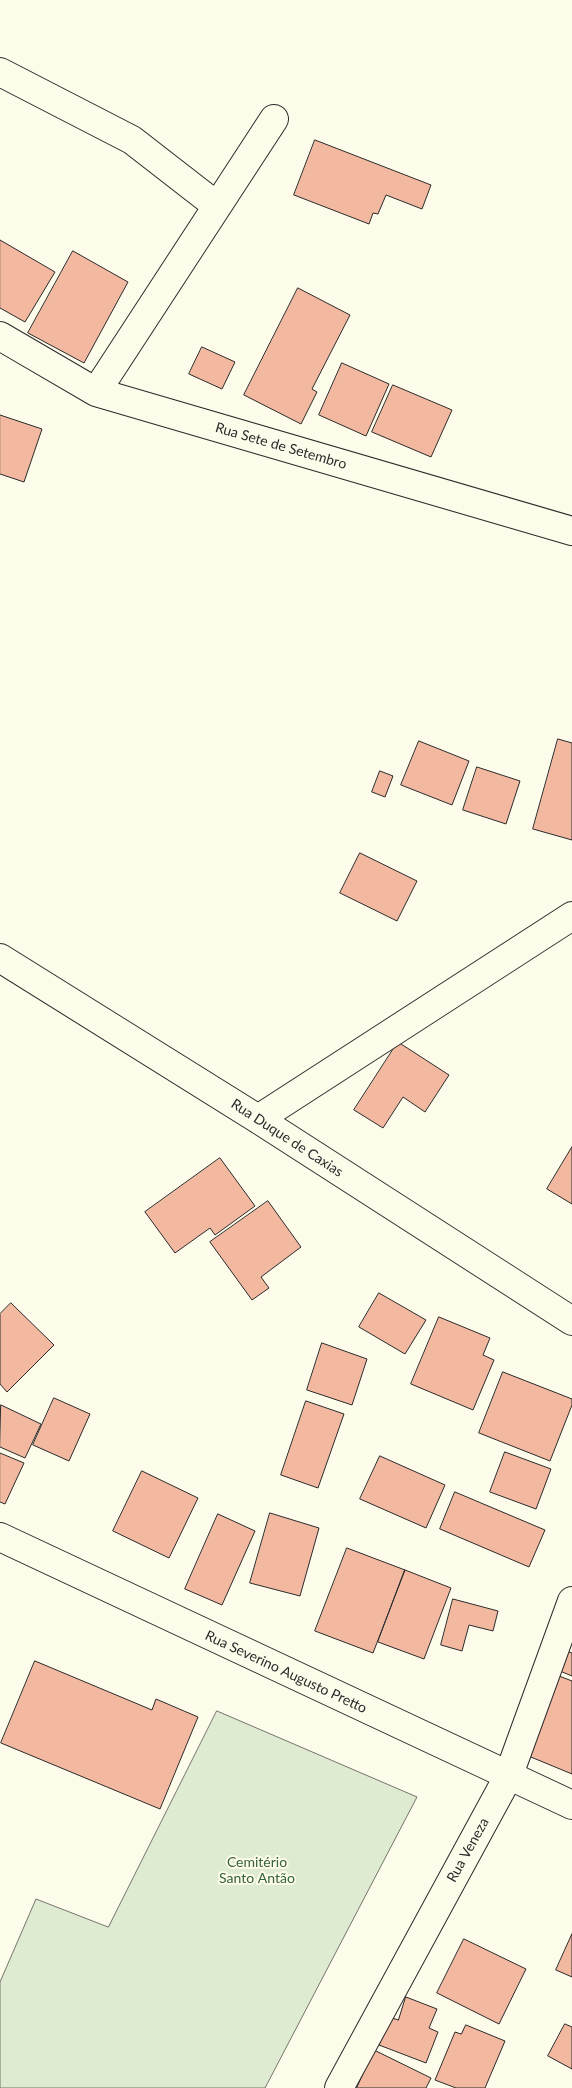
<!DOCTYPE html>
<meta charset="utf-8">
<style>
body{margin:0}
canvas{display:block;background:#fdfbea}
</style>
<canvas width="572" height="2088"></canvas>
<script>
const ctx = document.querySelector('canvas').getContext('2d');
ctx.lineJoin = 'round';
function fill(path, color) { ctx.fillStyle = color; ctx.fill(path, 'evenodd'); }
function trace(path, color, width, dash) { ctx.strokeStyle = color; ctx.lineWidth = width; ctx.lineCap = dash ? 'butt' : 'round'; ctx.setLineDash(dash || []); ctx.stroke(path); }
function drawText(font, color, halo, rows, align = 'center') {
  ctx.font = font + ' Lato,sans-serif'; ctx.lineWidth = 4; ctx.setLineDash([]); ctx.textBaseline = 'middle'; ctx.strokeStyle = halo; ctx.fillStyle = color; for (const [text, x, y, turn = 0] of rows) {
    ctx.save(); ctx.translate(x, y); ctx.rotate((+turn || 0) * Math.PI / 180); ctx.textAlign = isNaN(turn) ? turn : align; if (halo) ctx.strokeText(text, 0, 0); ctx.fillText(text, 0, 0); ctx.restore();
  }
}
const green = new Path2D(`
 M217,1711L417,1797L265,2088H0V1982L36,1899L108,1927Z`);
fill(green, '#deebd1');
trace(green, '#74746e', 1);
const building = new Path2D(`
 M315,140L431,185L422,209L386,195L378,214L373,213L369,224L294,195Z
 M0,240L55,272L25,322L0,308Z
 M73,251L128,282L84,363L28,333Z
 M298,288L350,315L312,389L317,392L301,424L244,395Z
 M202,347L235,362L222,389L189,374Z
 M342,363L389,384L366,436L319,415Z
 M393,385L452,410L431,457L372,432Z
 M0,415L42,429L24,482L0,474Z
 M558,739L572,743V840L533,829Z
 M419,741L469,761L452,805L401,785Z
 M477,767L520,781L506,824L463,810Z
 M380,771L393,776L385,797L372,792Z
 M360,853L417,881L397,921L340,893Z
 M398,1042L449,1075L425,1112L403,1097L383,1128L354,1110Z
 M572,1147V1204L547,1189Z
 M220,1158L255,1206L215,1235L210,1228L175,1253L145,1212Z
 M268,1201L301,1247L261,1277L269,1288L252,1300L210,1242Z
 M379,1293L426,1320L405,1354L359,1327Z
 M11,1303L54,1345L7,1392L0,1384V1314Z
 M439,1317L490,1338L483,1355L494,1360L473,1410L411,1384Z
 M322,1343L367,1359L352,1405L307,1390Z
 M503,1372L572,1399V1405L550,1461L479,1433Z
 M54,1398L90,1414L69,1461L33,1445Z
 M306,1401L344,1414L318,1488L281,1475Z
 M1,1405L41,1424L25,1458L0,1447Z
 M505,1452L551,1469L536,1509L490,1492Z
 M0,1453L24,1463L5,1504L0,1502Z
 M380,1456L445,1485L426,1528L360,1499Z
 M142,1471L198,1498L169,1558L113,1531Z
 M455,1492L545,1530L529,1567L440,1529Z
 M270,1513L319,1528L300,1596L250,1583Z
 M218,1514L255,1531L222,1605L185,1589Z
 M347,1548L405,1570L373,1653L315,1631Z
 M405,1570L451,1588L424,1659L378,1642Z
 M453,1599L498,1611L493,1631L469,1625L462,1651L441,1645Z
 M567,1651L572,1653V1676L560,1671Z
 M35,1661L152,1710L156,1699L198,1717L160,1809L1,1743Z
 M559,1676L572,1681V1774L526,1755Z
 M572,1934V1977L556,1970Z
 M464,1939L526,1969L499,2024L437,1993Z
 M406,1997L437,2009L429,2028L438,2032L426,2063L379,2045L390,2017L398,2020Z
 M565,2024L572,2027V2069L548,2056Z
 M466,2025L505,2041L485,2088H456L435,2080L455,2032L461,2034Z
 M374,2050L431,2078L426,2088H357Z`);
fill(building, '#f2b8a0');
trace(building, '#2b2b2b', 1);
const street = new Path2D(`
 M0,72L132,140L217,206
 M0,336L96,392L572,531
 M96,392L274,119
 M0,958L258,1119L572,1321
 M258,1119L572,916
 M339,2088L508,1777L572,1601`);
const secondary = new Path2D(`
 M0,1537L572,1805`);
trace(street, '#2b2b2b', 30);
trace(secondary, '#2b2b2b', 30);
trace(street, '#fdfbea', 28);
trace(secondary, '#fdfbea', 28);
drawText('14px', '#2b2b2b', '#fdfbea', [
 ["Rua Sete de Setembro",281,446,16],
 ["Rua Duque de Caxias",287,1138,33],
 ["Rua Severino Augusto Pretto",286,1672,25],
 ["Rua Veneza",468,1850,-61]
]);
drawText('14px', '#34623c', '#fdfbea', [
 ["Cemitério",257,1862],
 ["Santo Antão",257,1878]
]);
</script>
